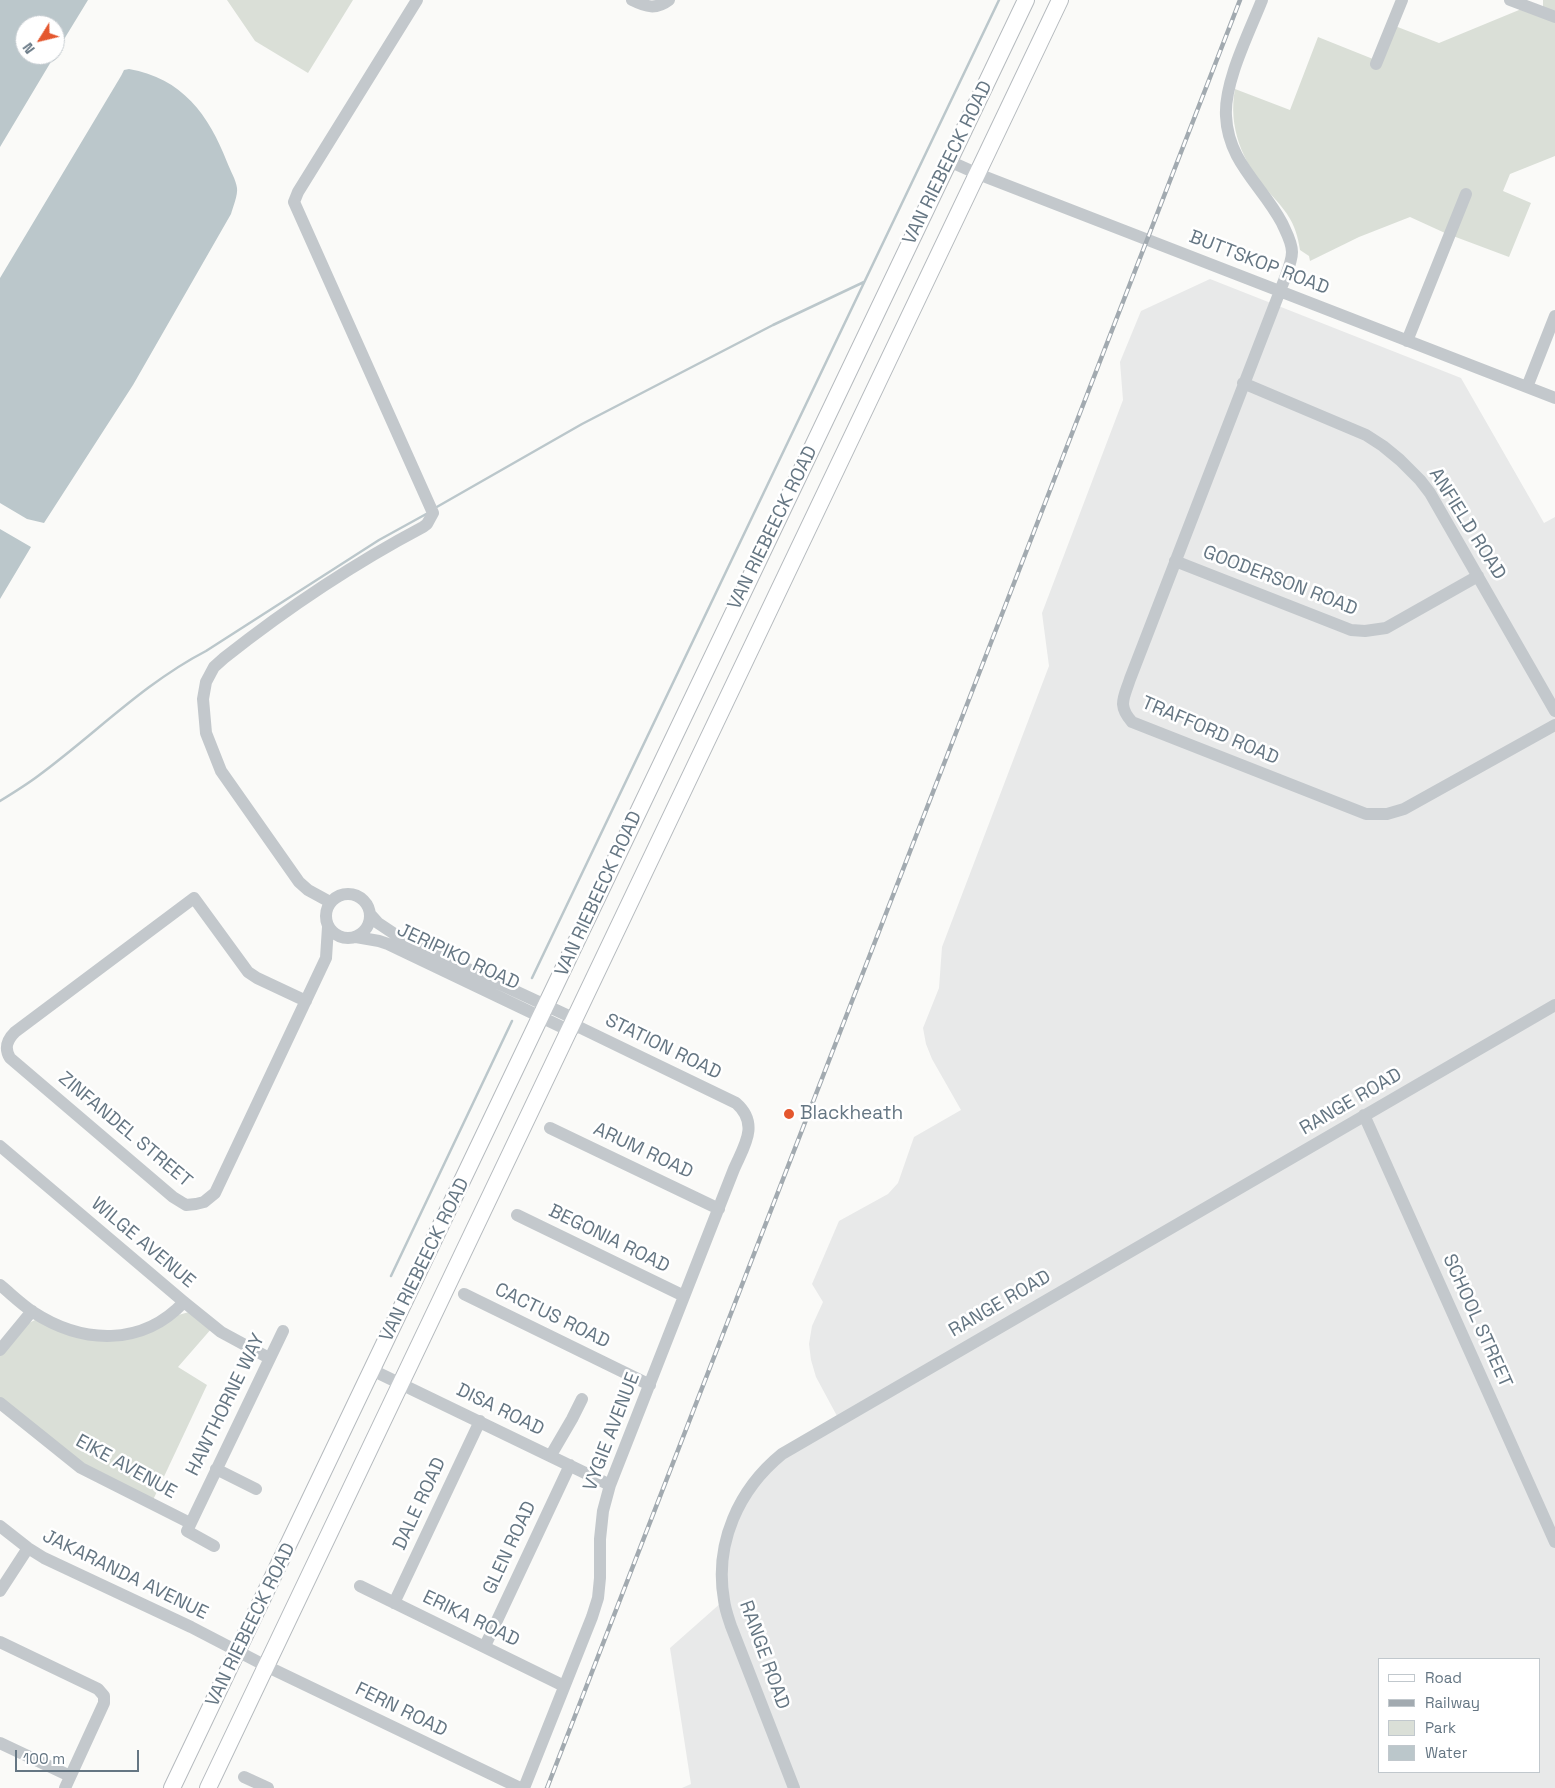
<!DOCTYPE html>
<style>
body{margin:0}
#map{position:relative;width:1555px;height:1788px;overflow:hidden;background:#fafaf8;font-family:"Space Grotesk",sans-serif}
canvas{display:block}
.legend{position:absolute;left:1378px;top:1658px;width:162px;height:115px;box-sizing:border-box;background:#fff;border:1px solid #c1c8cd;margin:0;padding:6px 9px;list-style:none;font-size:15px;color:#657683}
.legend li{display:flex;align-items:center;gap:10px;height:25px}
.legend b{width:25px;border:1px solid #c1c8cd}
.north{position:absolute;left:15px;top:15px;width:50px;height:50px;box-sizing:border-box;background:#fff;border:1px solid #c1c8cd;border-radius:50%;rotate:234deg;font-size:14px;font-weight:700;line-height:20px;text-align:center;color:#657683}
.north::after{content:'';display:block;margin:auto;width:18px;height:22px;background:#e4572e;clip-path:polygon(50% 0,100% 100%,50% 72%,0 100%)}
.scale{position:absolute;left:15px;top:1750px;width:124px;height:22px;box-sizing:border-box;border:2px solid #657683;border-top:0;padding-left:6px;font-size:15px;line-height:18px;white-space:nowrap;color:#657683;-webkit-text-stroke:4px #fff;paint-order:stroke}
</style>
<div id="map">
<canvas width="1555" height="1788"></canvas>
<ul class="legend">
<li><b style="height:6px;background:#fff"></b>Road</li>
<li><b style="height:6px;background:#a2aab0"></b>Railway</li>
<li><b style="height:14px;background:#dadfd7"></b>Park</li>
<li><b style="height:14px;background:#bbc7cb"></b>Water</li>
</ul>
<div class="north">N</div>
<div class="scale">100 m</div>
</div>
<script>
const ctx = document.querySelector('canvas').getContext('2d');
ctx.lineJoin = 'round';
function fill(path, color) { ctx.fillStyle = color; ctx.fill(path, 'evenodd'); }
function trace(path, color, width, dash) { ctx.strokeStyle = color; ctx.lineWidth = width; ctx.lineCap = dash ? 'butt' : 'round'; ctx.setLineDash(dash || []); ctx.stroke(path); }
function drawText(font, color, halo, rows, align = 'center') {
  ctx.font = font + ' "Space Grotesk",sans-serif'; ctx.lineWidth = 5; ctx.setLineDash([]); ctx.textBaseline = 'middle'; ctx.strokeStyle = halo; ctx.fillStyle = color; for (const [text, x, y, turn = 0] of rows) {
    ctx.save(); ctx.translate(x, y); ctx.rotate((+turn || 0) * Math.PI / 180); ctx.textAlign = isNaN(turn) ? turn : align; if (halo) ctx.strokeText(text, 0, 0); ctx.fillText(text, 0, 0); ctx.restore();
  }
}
fill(new Path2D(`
 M1210,279L1461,378L1544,523L1555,517V1788H682L691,1784L670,1648L722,1602L720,1576L746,1491L837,1416L816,1377L811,1360L809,1344L812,1326L823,1302L812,1284L839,1221L888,1194L898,1183L914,1137L961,1110L932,1059L926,1044L923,1028L939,988L942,947L1049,666L1042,613L1123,400L1120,362L1141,311ZM1379,1659H1539V1772H1379Z`), '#e8e9e9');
fill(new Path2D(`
 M227,0H353L308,73L255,41Z
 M1543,0H1555V15L1543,7Z
 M1521,7L1555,22V156L1510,174L1503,191L1531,203L1509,257L1445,233L1410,217L1359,237L1310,261L1309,256L1300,250C1296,221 1285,210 1267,190C1242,161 1228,127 1235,89L1290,110L1318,37L1378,61L1395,26L1439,43L1519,10Z
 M189,1312L212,1328L178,1367L207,1385L153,1500L90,1470L0,1398V1356L27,1324L35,1320H39L93,1339Z`), '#dadfd7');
fill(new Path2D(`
 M0,0H88L55,54V25H25V55H55L0,147Z
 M129,69C182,78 209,115 227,162C230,170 236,180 237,188C238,195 233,207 231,214L133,385L44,523L27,519L0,503V278L121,76L124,70Z
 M0,529L31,547L0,599Z`), '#bbc7cb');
trace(new Path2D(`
 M435,508L582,424L773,325L864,282
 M0,801C13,793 26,785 38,776C94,735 144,683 206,651L379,540L428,513
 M532,978L999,0
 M391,1276L512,1021`), '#bbc7cb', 2.5);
const major = new Path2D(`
 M172,1788L1026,0
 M208,1788L1060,0`);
trace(major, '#b5babe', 18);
trace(new Path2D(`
 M632,0C646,7 656,10 669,0
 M1262,0C1249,33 1224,82 1226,116C1228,162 1262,185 1282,223C1286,232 1292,242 1292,252C1292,260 1288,270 1285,278L1130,679C1124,698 1117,705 1132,722L1366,814H1387L1404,809L1555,725
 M1510,0L1555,17
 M1376,64L1402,0
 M949,161L978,174L1555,398
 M1407,341L1466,194
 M1243,383L1366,435L1383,446L1400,460L1420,480L1430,493L1555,711
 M1527,387L1555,316
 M1175,561L1351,630L1365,631L1386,628L1478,576
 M326 916a22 22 0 1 1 44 0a22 22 0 1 1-44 0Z
 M330,902L308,890L299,882L221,771L206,733L203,699L206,682L214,667L224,658C286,609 353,564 423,527L427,524L433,513L294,202L298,192L417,0
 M370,914L378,923L399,937L573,1018L579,1027L583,1029L736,1103C760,1124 744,1146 734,1169L610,1485L603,1511L600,1539V1578L598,1598L592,1617L524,1788
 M356,937L379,941L388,944L568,1030L576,1028
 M306,1001L257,978L248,972L194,898L15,1032C7,1040 4,1048 10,1058L173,1197L186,1205L196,1204L204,1202L215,1193L326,958L328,927
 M1364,1115L1555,1542
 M550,1128L719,1209
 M0,1146L184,1302L221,1332L269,1358
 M517,1215L684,1296
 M0,1285C11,1294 21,1304 33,1312C82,1344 142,1347 184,1302
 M464,1294L650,1385
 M0,1350L32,1311
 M372,1370L610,1485
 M0,1403L81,1468L190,1523
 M551,1455L572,1419L582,1399
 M216,1469L256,1489
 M0,1526L28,1548L44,1558L191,1627L266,1666L520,1788
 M214,1546L187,1531L283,1331
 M360,1586L564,1686
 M0,1591L28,1548
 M394,1603L480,1421
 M0,1642L98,1689L104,1696V1703L65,1788
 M485,1646L570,1465
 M0,1743L70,1776
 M244,1777L268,1788
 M794,1788L731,1626C728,1617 725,1609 724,1600C714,1543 739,1489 782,1454L1555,1005`), '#c3c8cc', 12);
trace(major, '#fff', 16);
const rail = new Path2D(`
 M547,1788L1240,0`);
trace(rail, '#a2aab0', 4.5);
trace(rail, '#fff', 2.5, [8]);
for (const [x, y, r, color] of [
 [789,1114,6,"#e4572e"]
]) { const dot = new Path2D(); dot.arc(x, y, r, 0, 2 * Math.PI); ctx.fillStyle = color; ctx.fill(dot); trace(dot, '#fff', 2); }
drawText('19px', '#657683', '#fff', [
 ["VAN RIEBEECK ROAD",948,163,-64],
 ["BUTTSKOP ROAD",1259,263,21],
 ["ANFIELD ROAD",1467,524,58],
 ["VAN RIEBEECK ROAD",773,528,-64],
 ["GOODERSON ROAD",1280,581,21],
 ["TRAFFORD ROAD",1210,731,23],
 ["VAN RIEBEECK ROAD",599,894,-65],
 ["JERIPIKO ROAD",458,957,25],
 ["STATION ROAD",663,1047,26],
 ["RANGE ROAD",1351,1102,-30],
 ["ZINFANDEL STREET",125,1130,40],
 ["ARUM ROAD",643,1151,25],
 ["BEGONIA ROAD",609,1239,26],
 ["WILGE AVENUE",143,1243,40],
 ["VAN RIEBEECK ROAD",425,1260,-64],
 ["RANGE ROAD",1000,1304,-30],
 ["CACTUS ROAD",552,1316,26],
 ["SCHOOL STREET",1477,1321,66],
 ["HAWTHORNE WAY",226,1405,-64],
 ["DISA ROAD",500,1410,26],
 ["VYGIE AVENUE",612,1432,-69],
 ["EIKE AVENUE",126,1467,29],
 ["DALE ROAD",420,1504,-65],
 ["GLEN ROAD",510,1548,-65],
 ["JAKARANDA AVENUE",125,1575,26],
 ["ERIKA ROAD",471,1619,26],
 ["VAN RIEBEECK ROAD",251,1625,-64],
 ["RANGE ROAD",764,1655,70],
 ["FERN ROAD",401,1710,26]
]);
drawText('19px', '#657683', '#fff', [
 ["Blackheath",800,1114]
], 'left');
</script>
